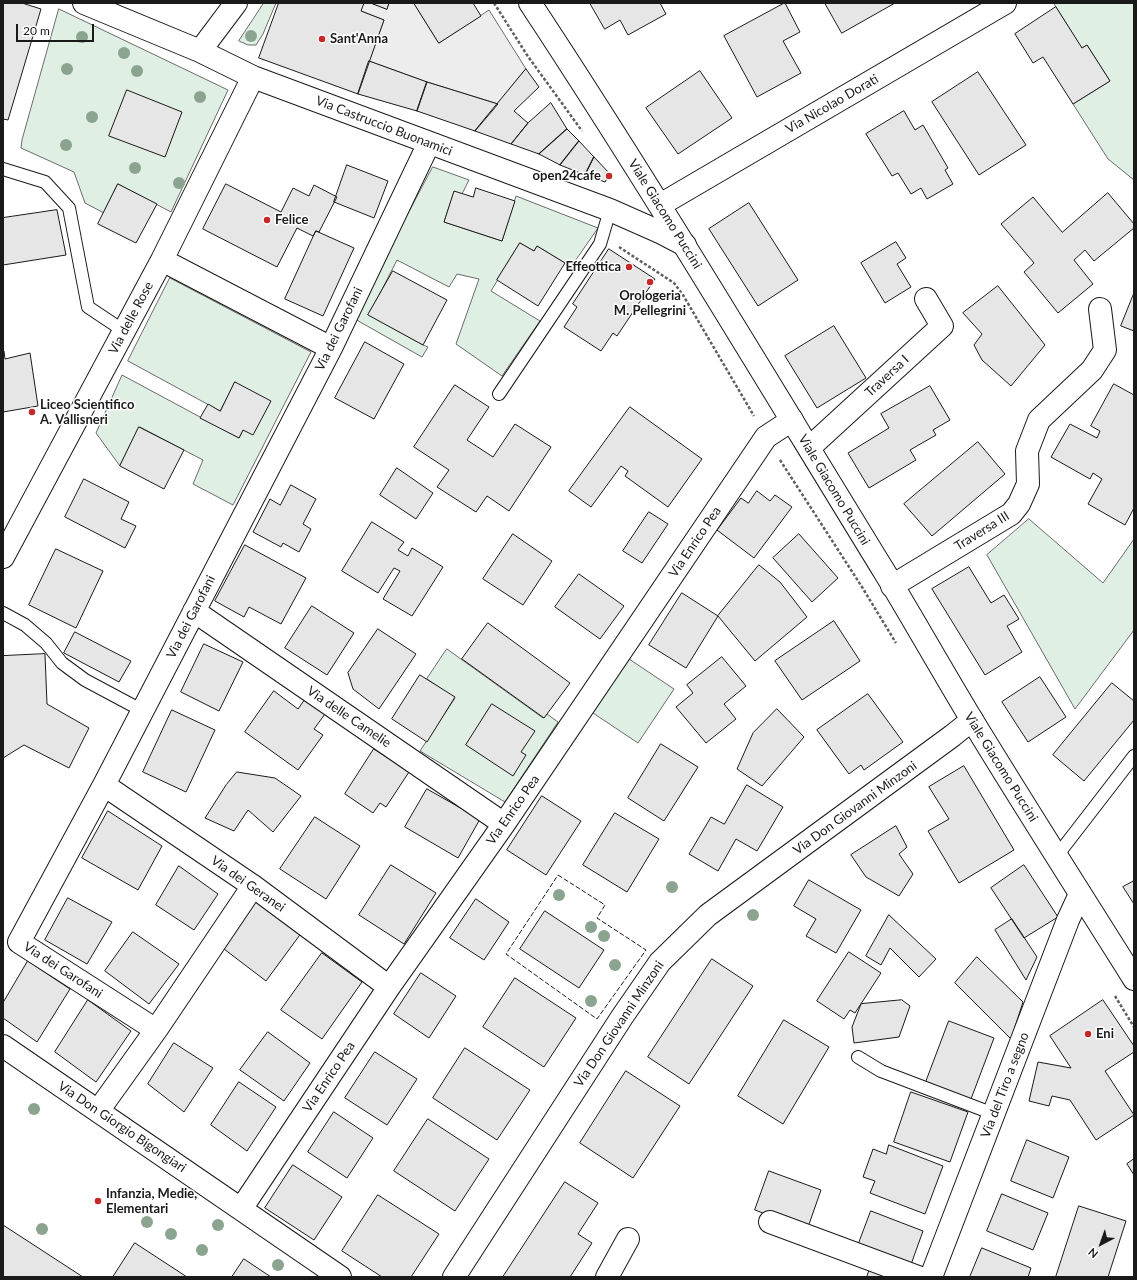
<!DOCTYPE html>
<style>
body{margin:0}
#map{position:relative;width:1137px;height:1280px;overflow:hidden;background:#fff;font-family:Lato,sans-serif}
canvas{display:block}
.frame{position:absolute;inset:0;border:4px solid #1a1a1a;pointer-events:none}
.north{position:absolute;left:1081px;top:1224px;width:40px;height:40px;-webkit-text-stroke:3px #fff;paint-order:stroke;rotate:221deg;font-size:11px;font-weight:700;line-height:16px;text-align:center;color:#1a1a1a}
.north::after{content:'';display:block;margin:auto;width:14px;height:18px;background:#1a1a1a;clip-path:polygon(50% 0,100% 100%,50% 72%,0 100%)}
.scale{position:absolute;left:16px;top:24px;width:78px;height:18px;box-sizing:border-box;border:2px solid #1a1a1a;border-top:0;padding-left:5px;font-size:12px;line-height:14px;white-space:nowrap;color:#1a1a1a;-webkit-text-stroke:3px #fff;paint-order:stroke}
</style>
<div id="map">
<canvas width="1137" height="1280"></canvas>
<div class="frame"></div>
<div class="north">N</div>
<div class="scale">20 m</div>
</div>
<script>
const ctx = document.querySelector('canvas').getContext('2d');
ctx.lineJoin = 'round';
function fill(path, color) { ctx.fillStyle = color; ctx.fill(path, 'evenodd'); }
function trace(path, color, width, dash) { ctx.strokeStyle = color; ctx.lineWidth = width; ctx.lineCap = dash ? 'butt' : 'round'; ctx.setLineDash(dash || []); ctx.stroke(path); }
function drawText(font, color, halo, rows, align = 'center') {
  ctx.font = font + ' Lato,sans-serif'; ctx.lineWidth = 3; ctx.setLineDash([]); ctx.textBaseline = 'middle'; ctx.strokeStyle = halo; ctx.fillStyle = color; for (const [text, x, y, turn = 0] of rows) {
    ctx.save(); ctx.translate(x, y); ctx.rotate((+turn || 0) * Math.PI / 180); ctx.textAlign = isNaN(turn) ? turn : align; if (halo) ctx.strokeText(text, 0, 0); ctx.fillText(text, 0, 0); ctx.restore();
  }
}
const green = new Path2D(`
 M264,3H276L263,34L256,45H248L239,41Z
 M1054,3H1134V180L1108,159L1073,104L1110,81L1087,45L1082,48Z
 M59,9L228,90L171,212L118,184L104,213L85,203L74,172L21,148L22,140Z
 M433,167L469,180L462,194L454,192L444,222L502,241L516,196L598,228L573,264L565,263L537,246L534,251L520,243L491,291L540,321L502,376L456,344L479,279L457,274L449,287L397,260L369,315L423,345L428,347L422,357L353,318Z
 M170,278L311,352L233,505L193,484L203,460L140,427L120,466L96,433L122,375L239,438L243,430L235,382L220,411L128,361Z
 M1029,519L1103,583L1134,539V630L1075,709L987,555Z
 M447,649L543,718L547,714L558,722L505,802L420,751L455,698L427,679Z
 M626,657L674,689L638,743L590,711Z`);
fill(green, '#e0efe3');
trace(green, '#6a6a6a', 1);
const parking = new Path2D(`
 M364,3H371L387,9L389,3H414L439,43L489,10L526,69L498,104L427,82L369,61L384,20L361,11Z`);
fill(parking, '#ededed');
trace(parking, '#6a6a6a', 1);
const building = new Path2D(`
 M3,3H22L41,9L8,120L3,119Z
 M279,3H364L361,11L384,20L358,94L259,58Z
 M371,3H389L387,9Z
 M414,3H473L481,16L439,43Z
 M590,3H660L666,14L628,35L620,20L605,29Z
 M785,3L800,32L783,41L801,73L757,97L724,36Z
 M825,3H895L842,33Z
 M1056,7L1082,48L1087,45L1110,81L1073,104L1043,57L1033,63L1015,34Z
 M369,61L427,82L417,111L358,94Z
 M526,69L539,87L514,111L528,123L511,144L475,131Z
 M700,71L732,118L678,154L646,108Z
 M978,72L1026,145L979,175L932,102Z
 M427,82L498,104L475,131L417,111Z
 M127,90L182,112L165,157L109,136Z
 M551,103L567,129L539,154L511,144L528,123Z
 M904,111L915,130L923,125L948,168L945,170L953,184L927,199L921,188L911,194L898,173L892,176L866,134Z
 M567,129L579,141L560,165L539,154Z
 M579,141L594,157L585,175L560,165Z
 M594,157L610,174L605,182L585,175Z
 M347,165L388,181L374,218L334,202Z
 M118,184L157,204L136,243L98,224Z
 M226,184L281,212L293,188L309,196L314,185L337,197L319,232L316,231L313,236L297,228L277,267L203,229Z
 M476,188L515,201L502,241L444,222L454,191L473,197Z
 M1108,193L1134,224V228L1094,261L1085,250L1074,260L1093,284L1058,313L1024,272L1034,263L1001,224L1033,197L1062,232Z
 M749,203L798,280L758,306L709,229Z
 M57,210L66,255L3,265V218Z
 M316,231L354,248L323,316L285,299Z
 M896,242L906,258L897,264L911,287L885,303L861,263Z
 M520,243L534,251L537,246L565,263L538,306L497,280Z
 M609,249L655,279L617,336L613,333L601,351L564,327L577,307L573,304Z
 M393,271L447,300L423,345L368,315Z
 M998,286L1045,345L1011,386L982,360L974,345L982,334L963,313Z
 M1134,293V331L1121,326Z
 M834,326L866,378L817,408L785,356Z
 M365,342L404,364L374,419L335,398Z
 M3,351H4L5,359L30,353L38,406L3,412Z
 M235,382L271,401L253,435L243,430L239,438L200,418L208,404L220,411Z
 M1114,384L1134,395V508L1125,525L1088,504L1102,479L1093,473L1090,479L1051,457L1070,424L1097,438L1100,431L1091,426Z
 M455,385L489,407L467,440L493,457L515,424L551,447L509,511L487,496L476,512L437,487L449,470L414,447Z
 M930,386L950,420L933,430L936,435L910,450L916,460L869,488L848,453L889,428L881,414Z
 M630,407L702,459L668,507L625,476L628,471L621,466L591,507L569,491Z
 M139,427L184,450L164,489L120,466Z
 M978,442L1005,474L932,536L904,504Z
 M397,468L433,493L416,519L380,495Z
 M84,479L129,502L121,519L136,526L125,548L65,517Z
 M291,485L316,499L303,524L311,529L299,552L283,543L281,547L253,532L270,499L280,505Z
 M757,491L770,501L775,495L792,507L754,558L717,530L741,498L748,503Z
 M649,512L668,524L642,563L623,551Z
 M372,522L404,542L398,550L408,556L412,548L443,567L412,616L383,599L400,571L394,568L378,593L342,571Z
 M513,534L552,561L523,605L483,579Z
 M799,534L838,578L812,602L773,558Z
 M245,545L306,578L281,624L249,607L244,617L215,601Z
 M56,549L103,571L76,628L29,605Z
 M759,565L780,582L807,617L755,661L718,616Z
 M969,567L991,603L1004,595L1019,619L1007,626L1022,652L985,675L932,589Z
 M579,574L624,606L600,639L555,607Z
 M682,593L718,616L686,668L649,645Z
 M312,606L354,633L327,675L285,648Z
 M834,621L860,661L802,700L775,661Z
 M488,623L570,683L544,718L462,659Z
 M378,629L416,654L379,709L353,689L348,673Z
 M75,632L131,661L119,682L64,653Z
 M204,644L243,662L219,711L181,692Z
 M45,654L47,704L89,728L69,768L24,745L3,758V656Z
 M722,657L746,686L724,704L736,719L706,743L676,707L693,693L687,685Z
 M420,675L455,697L427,742L392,719Z
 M1040,677L1066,717L1028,742L1002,702Z
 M1112,683L1134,701V720L1084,781L1053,755Z
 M274,691L298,709L305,699L325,714L314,729L323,735L298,770L245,732Z
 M868,694L903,742L864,770L861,765L849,774L817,730Z
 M492,704L535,731L521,752L526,755L513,776L466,745Z
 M777,709L804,737L762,786L737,769L753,733Z
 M172,710L215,730L186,792L143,772Z
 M661,744L698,767L664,821L628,798Z
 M374,749L409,772L386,807L380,803L373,813L345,794Z
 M964,766L1014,850L959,883L928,831L949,819L929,787Z
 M237,772L275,778L301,796L273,832L248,810L234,831L205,818L226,785Z
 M747,785L783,807L757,851L736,839L718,871L689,854L711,817L724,824Z
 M427,789L480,819L458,858L405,827Z
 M542,796L581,821L546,875L507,850Z
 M108,811L162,846L138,890L82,858Z
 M615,813L659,839L627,892L583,865Z
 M315,817L360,846L326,899L280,869Z
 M896,826L907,847L899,854L913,874L899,896L866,877L851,855Z
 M391,865L436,893L404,944L359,915Z
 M1024,865L1058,917L1024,938L991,888Z
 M179,866L218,894L194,930L156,905Z
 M809,880L861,910L836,953L806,936L816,919L794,906Z
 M1134,881V904L1123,887Z
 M68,898L112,922L87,964L45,940Z
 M257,898L302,932L266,981L224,949Z
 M476,899L509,922L484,960L450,938Z
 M545,911L604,950L579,988L520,949Z
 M889,915L936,959L919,977L890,948L881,965L866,956Z
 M1012,919L1037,957L1026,980L995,930Z
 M133,932L179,964L149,1004L105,971Z
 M849,952L881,973L855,1013L850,1010L844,1019L817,1001Z
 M322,953L362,982L322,1039L281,1010Z
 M977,957L1023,1002L1011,1039L955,983Z
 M712,959L753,986L689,1084L648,1057Z
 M28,961L70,989L37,1042L3,1018V1003Z
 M421,973L456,996L429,1038L394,1014Z
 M515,978L576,1018L544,1067L483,1027Z
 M88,1000L131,1031L96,1082L55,1052Z
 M902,1000L910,1006L899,1037L854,1043L852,1027L861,1004Z
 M1103,1000L1134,1046V1052L1105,1071L1134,1115L1096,1140L1070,1100L1052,1096L1049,1106L1029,1101L1038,1062L1071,1068L1050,1036Z
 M784,1020L829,1047L783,1124L738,1096Z
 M949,1021L994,1038L971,1099L926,1082Z
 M268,1032L310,1063L284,1101L240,1070Z
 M174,1043L213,1068L184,1112L148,1084Z
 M465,1048L530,1090L497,1140L433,1098Z
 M375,1052L417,1079L387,1125L345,1098Z
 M626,1071L680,1106L633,1178L580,1143Z
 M239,1082L276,1107L247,1151L211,1125Z
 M911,1092L968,1112L950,1162L894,1142Z
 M334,1112L373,1138L347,1178L308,1152Z
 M428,1119L489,1159L455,1211L394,1171Z
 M1027,1140L1069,1157L1053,1198L1011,1181Z
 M889,1145L943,1166L925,1214L870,1193L875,1181L863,1177L873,1149L886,1154Z
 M1134,1159V1175L1127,1164Z
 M293,1165L342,1197L314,1240L265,1208Z
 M769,1171L821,1190L807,1230L755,1210Z
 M565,1182L598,1203L578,1234L592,1243L570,1277H503Z
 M1002,1194L1048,1213L1033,1250L987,1231Z
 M378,1195L439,1234L411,1277H382L342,1251Z
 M1079,1206L1126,1221L1108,1277H1056Z
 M871,1211L923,1231L909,1270L856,1251Z
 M3,1225L83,1277H3Z
 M135,1243L187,1277H113Z
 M982,1248L1031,1268L1028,1277H970Z
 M244,1259L271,1277H232Z
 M871,1266L900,1277H867Z`);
fill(building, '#e6e6e6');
trace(building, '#1a1a1a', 1);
const service = new Path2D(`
 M3,169L45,182L69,208L88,307L124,331
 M499,394L600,244L610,210
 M3,613L25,625L46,643L62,663L85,680L143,711
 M1056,857L1134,756
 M858,1057L881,1071L994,1114`);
const minor = new Path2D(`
 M84,3L200,51L253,77L610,210L662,233L685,245
 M200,51L236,3
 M660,205L1005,3
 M162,260L331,348
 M809,448L942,326L926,299
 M3,557L162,260L253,77
 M892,586L1011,514L1019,504L1028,484L1027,451L1039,420L1092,370L1105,350L1100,309
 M194,611L504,824
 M104,785L253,886L389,987
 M156,1030L19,942L104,785L331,348L429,143
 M3,1046L340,1277
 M98,1111L156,1030L253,886
 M241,1209L389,987L504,824L766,437L792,420
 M770,1222L918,1277
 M454,1277L622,1017L660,962L708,915L952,736L972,720
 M607,1277L628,1239
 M931,1277L1068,920L1080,894`);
const primary = new Path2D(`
 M530,3C654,191 769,384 887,576C916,624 943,672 972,720C1025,807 1080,893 1134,979`);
trace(service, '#1a1a1a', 14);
trace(minor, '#1a1a1a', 24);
trace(primary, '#1a1a1a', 24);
trace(new Path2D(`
 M494,3L527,55L582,131
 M619,247L674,283L683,295L754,416
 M780,460L862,587L896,643
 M1115,996L1134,1027`), '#5f5f5f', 2.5, [3, 2]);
trace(service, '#fff', 12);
trace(minor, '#fff', 22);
trace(primary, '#fff', 22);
trace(new Path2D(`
 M558,875L605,905L597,918L646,950L597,1019L506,954Z`), '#1a1a1a', 1, [5, 2]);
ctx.fillStyle = '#8aa48f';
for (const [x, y] of [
 [251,36],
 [82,37],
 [124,53],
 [67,69],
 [137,71],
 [200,97],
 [92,117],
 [66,145],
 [135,168],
 [179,183],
 [672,887],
 [559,895],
 [753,915],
 [591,927],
 [604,936],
 [615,965],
 [591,1001],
 [34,1109],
 [147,1222],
 [218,1225],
 [42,1229],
 [171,1234],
 [202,1250],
 [278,1265]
]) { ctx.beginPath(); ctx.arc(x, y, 6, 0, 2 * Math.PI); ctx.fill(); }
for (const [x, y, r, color] of [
 [322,39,4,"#c62828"],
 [609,176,4,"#c62828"],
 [267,220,4,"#c62828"],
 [629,267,4,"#c62828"],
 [650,282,4,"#c62828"],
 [32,412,4,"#c62828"],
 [1088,1034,4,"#c62828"],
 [98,1201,4,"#c62828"]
]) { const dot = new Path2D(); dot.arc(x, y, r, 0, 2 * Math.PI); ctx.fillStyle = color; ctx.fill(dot); trace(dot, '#fff', 1.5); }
drawText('bold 13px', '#1a1a1a', '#fff', [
 ["Sant'Anna",330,39],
 ["open24cafe",601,176,"right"],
 ["Felice",275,220],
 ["Effeottica",621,267,"right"],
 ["Orologeria",650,296,"center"],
 ["M. Pellegrini",650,311,"center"],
 ["Liceo Scientifico",40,405],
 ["A. Vallisneri",40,420],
 ["Eni",1096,1034],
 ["Infanzia, Medie,",106,1194],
 ["Elementari",106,1209]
], 'left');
drawText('13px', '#1a1a1a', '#fff', [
 ["Via Nicolao Dorati",832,104,-30],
 ["Via Castruccio Buonamici",384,126,21],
 ["Viale Giacomo Puccini",665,214,58],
 ["Via delle Rose",131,318,-62],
 ["Via dei Garofani",339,329,-64],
 ["Traversa I",887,376,-43],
 ["Viale Giacomo Puccini",834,490,59],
 ["Traversa III",982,531,-32],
 ["Via Enrico Pea",695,542,-56],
 ["Via dei Garofani",191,617,-63],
 ["Via delle Camelie",349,717,34],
 ["Viale Giacomo Puccini",1001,767,58],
 ["Via Don Giovanni Minzoni",855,808,-36],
 ["Via Enrico Pea",513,810,-55],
 ["Via dei Geranei",248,884,35],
 ["Via dei Garofani",63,970,33],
 ["Via Don Giovanni Minzoni",619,1024,-56],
 ["Via Enrico Pea",329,1077,-56],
 ["Via del Tiro a segno",1005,1085,-69],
 ["Via Don Giorgio Bigongiari",122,1127,34]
]);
</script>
